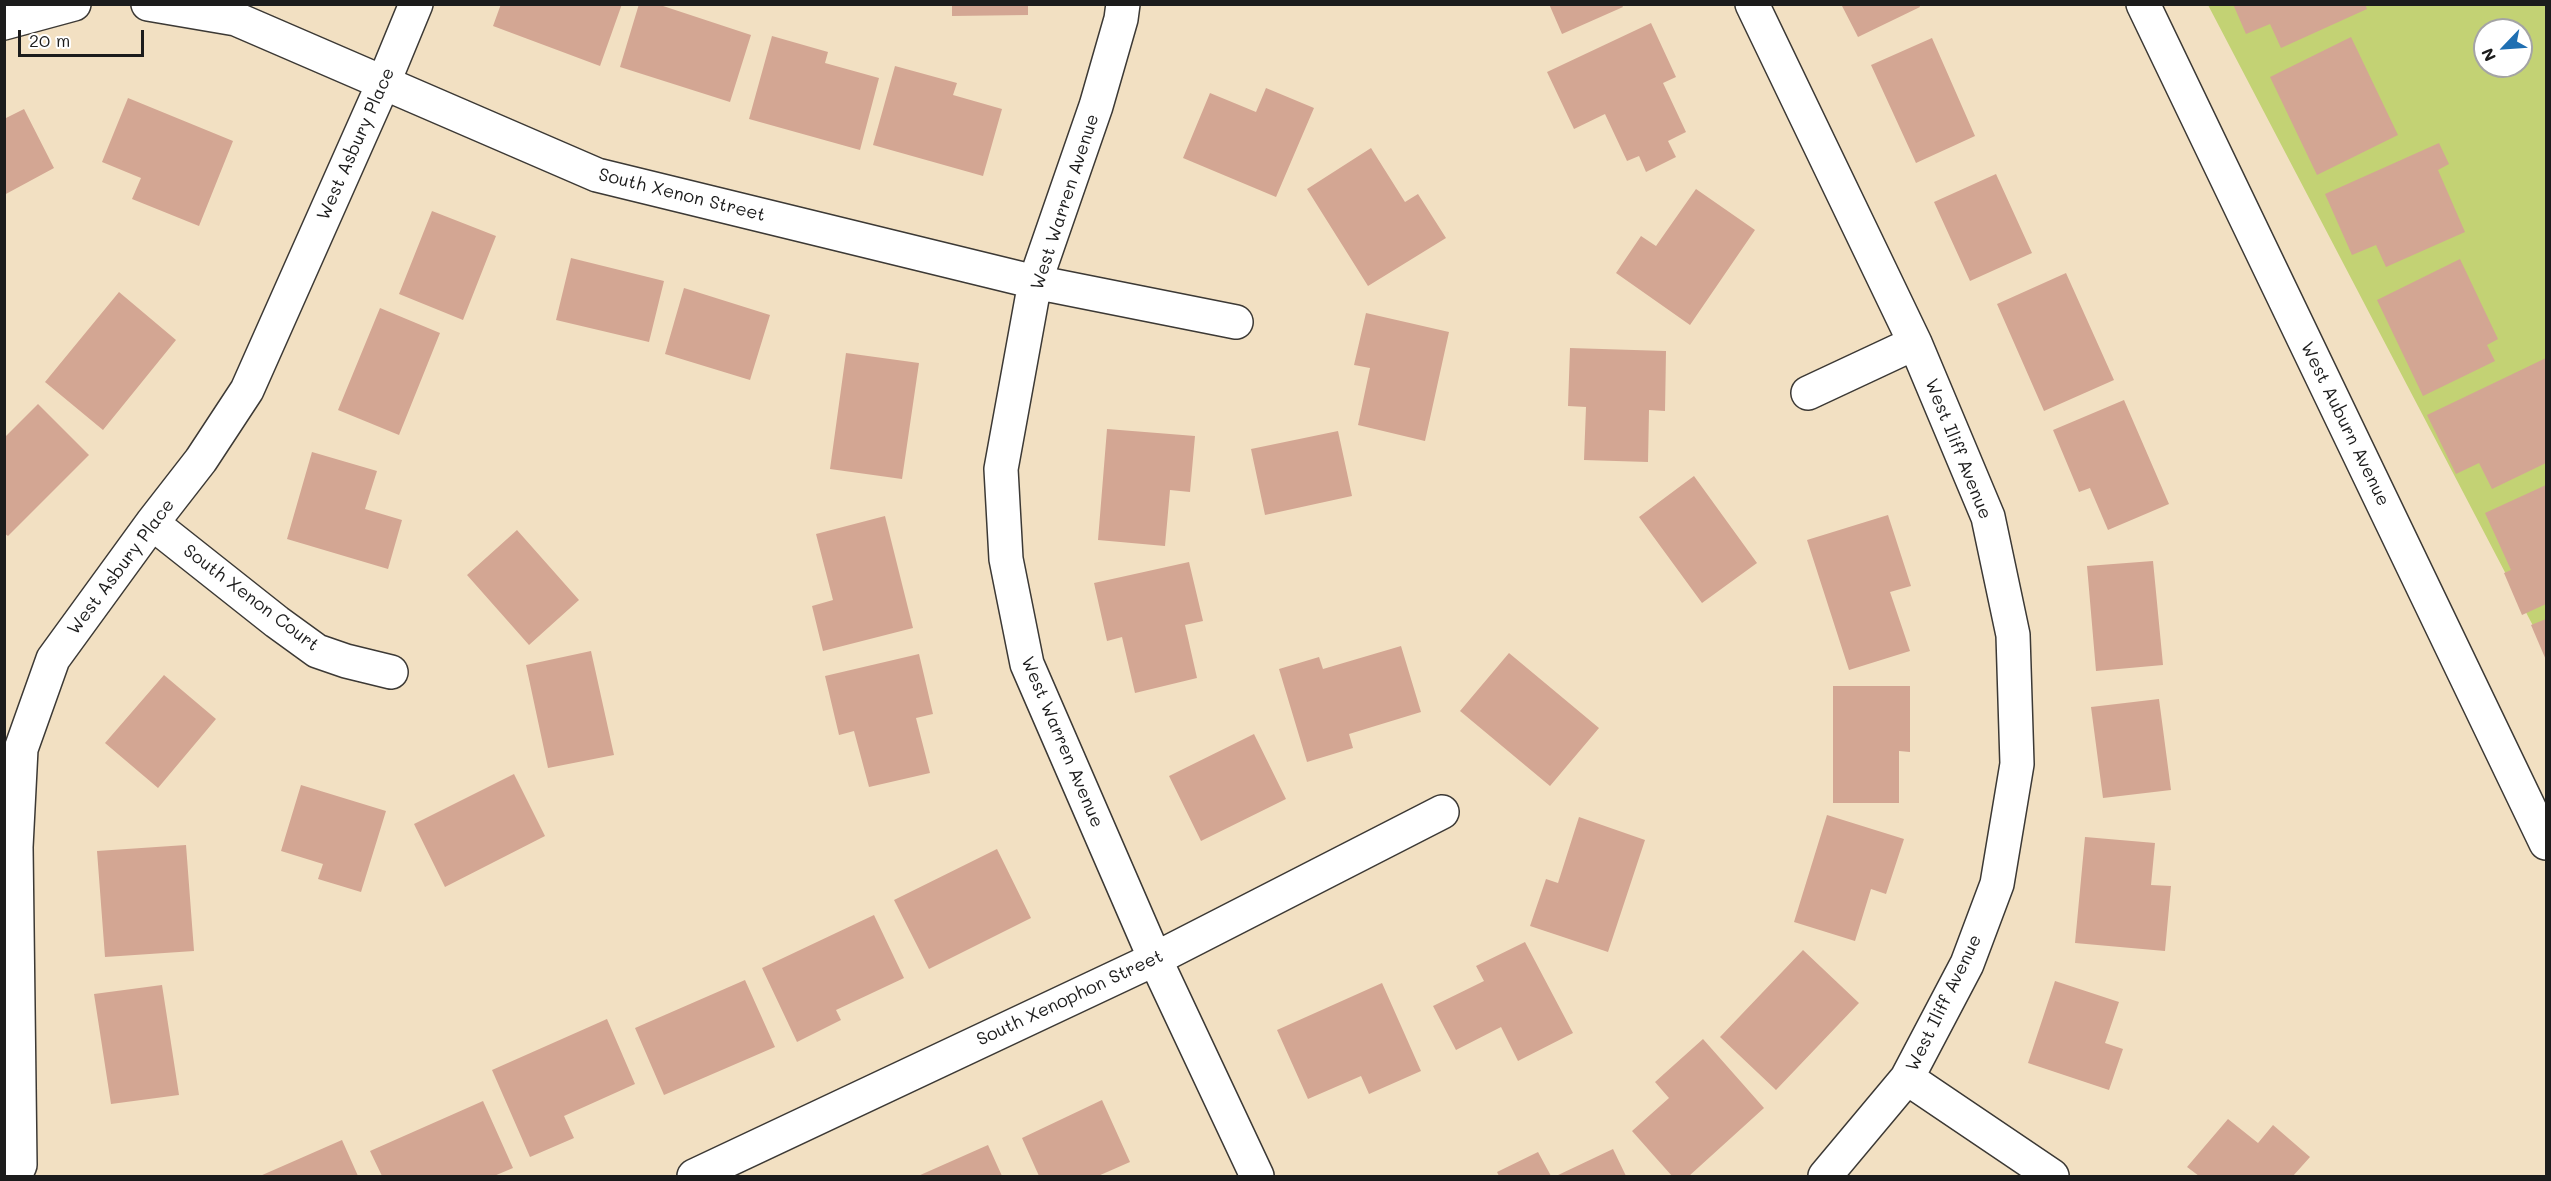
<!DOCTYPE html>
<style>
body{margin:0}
#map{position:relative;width:2551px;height:1181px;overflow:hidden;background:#f2e0c2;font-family:Mali,sans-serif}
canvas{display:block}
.frame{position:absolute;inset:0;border:6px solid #1c1c1c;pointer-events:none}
.north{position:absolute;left:2473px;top:18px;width:60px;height:60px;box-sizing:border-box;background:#fff;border:2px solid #a4a4a4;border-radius:50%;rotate:245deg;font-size:16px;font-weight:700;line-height:24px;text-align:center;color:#1c1c1c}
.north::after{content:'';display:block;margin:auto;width:21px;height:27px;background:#1f6fb2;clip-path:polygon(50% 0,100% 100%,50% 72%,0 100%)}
.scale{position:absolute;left:18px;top:30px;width:126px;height:27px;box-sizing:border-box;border:3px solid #1c1c1c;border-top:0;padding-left:8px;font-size:18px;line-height:21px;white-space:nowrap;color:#1c1c1c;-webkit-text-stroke:4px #fff;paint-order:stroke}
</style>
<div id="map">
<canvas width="2551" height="1181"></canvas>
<div class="frame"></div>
<div class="north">N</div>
<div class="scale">20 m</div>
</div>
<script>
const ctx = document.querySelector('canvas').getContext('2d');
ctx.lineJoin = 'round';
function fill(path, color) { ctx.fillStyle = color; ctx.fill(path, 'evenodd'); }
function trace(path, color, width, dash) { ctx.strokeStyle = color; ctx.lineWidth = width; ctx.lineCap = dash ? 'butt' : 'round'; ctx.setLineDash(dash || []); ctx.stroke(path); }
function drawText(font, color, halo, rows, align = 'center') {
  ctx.font = font + ' Mali,sans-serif'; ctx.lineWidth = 4.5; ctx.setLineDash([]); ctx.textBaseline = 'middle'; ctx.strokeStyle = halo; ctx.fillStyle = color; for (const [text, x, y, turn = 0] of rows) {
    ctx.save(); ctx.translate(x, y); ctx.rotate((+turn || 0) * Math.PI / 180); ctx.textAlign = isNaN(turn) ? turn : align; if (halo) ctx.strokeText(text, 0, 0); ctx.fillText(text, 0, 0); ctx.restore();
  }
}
fill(new Path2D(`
 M2208,5H2546V648L2541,641ZM2485,30H2521V66H2485Z`), '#c3d274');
fill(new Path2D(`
 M501,4H622L600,66L493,26Z
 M639,4H657L751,35L730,102L620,67Z
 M952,4H1028V15L952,16Z
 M1549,4H1621L1623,7L1562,34Z
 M1841,4H1919L1920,7L1858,37Z
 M2233,4H2365L2367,9L2281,48L2270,24L2246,34Z
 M1651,23L1676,77L1663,83L1686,132L1668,141L1676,157L1646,172L1639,156L1627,161L1605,114L1574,129L1547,72Z
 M772,36L828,52L825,63L879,78L860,150L749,119Z
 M2351,37L2398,135L2317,175L2270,77Z
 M1932,38L1975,136L1916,163L1871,65Z
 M895,66L957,83L953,95L1002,109L983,176L873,145Z
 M1266,88L1314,108L1276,197L1183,158L1210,93L1256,112Z
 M128,98L233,141L199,226L132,199L141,178L102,162Z
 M24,109L54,168L4,195V119Z
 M2439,143L2449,164L2438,170L2465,232L2386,267L2376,245L2352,255L2325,194Z
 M1371,148L1405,202L1418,194L1446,238L1368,286L1307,189Z
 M1996,174L2032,253L1970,281L1934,202Z
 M1696,189L1755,230L1690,325L1616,273L1641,236L1656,246Z
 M432,211L496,236L463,320L399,294Z
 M571,258L664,281L649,342L556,320Z
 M2460,259L2498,339L2487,345L2495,361L2423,396L2377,300Z
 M2066,273L2114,380L2044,411L1997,304Z
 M684,288L770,315L750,380L665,354Z
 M119,292L176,340L103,430L45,382Z
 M380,308L440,333L399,435L338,410Z
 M1366,313L1449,332L1425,441L1358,425L1370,368L1354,365Z
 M1570,348L1666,351L1665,411L1649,410L1648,462L1584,460L1586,407L1568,406Z
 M846,353L919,363L902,479L830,469Z
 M2546,358V463L2492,489L2479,463L2456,474L2427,415Z
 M2124,400L2169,504L2108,530L2090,488L2079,492L2053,430Z
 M38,404L89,455L8,536L4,533V438Z
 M1107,429L1195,436L1190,492L1170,490L1165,546L1098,540Z
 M1338,431L1352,496L1265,515L1251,449Z
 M312,452L377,471L365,509L402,520L388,569L287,539Z
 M1694,476L1757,563L1702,603L1639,517Z
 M2546,485V604L2522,615L2504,573L2511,570L2485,513Z
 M1888,515L1911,586L1890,592L1910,651L1849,670L1807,540Z
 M885,516L913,628L823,651L812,606L833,600L816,534Z
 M517,530L579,600L529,645L467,575Z
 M2153,561L2163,665L2096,671L2087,566Z
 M1189,562L1203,621L1185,625L1197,678L1135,693L1122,637L1107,641L1094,583Z
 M2546,619V660L2531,625Z
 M1401,646L1421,712L1349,734L1353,748L1307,762L1279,669L1319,657L1323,669Z
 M591,651L614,755L548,768L526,665Z
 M1509,653L1599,728L1550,786L1460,711Z
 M919,654L933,714L916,718L930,773L869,787L854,731L839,735L825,676Z
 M164,675L216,719L158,788L105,743Z
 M1833,686H1910V752L1899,751V803H1833Z
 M2159,699L2171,790L2103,798L2091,707Z
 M1254,734L1286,799L1201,841L1169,776Z
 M514,774L545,836L445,887L414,824Z
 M301,785L386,811L361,892L318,879L323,864L281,851Z
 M1827,815L1904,839L1886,894L1871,889L1855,941L1794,922Z
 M1579,817L1645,840L1608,952L1530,926L1546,879L1558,883Z
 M2085,837L2155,843L2151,885L2171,886L2165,951L2075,943Z
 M186,845L194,951L105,957L97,851Z
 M997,849L1031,918L929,969L894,900Z
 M874,915L904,978L836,1010L841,1020L797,1042L762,968Z
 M1525,942L1573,1033L1518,1061L1501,1027L1456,1050L1433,1006L1484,981L1476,966Z
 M1803,950L1859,1003L1776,1090L1720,1037Z
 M745,980L775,1047L664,1095L635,1028Z
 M2055,981L2119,1002L2105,1043L2123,1049L2109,1090L2028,1063Z
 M1382,983L1421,1071L1369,1094L1361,1076L1308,1099L1277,1030Z
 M162,985L179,1095L111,1104L94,994Z
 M607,1019L635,1084L564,1116L574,1138L530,1157L492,1070Z
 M1703,1039L1764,1108L1689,1176H1672L1632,1131L1669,1098L1655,1082Z
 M1102,1100L1130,1162L1098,1176H1039L1022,1138Z
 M483,1101L513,1168L494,1176H382L370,1151Z
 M2228,1119L2258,1143L2273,1125L2310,1157L2293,1176H2199L2187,1167Z
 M342,1140L358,1176H260Z
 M988,1145L1002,1176H918Z
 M1613,1149L1626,1176H1556Z
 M1538,1152L1551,1176H1499L1497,1172Z`), '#d3a693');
const minor = new Path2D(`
 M148,4L236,19L597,175L1035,282L1236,322
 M1123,4L1121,19L1096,106L1035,282L1001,469L1006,559L1027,664L1155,959L1257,1176
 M1752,4L1915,343L1988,517L2013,635L2017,764L1997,884L1967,964L1907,1078L1825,1176
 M2143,4L2546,843
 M4,23L74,4
 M1808,393L1915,343
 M152,523L277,622L317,651L346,661L391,672
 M1907,1078L2052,1176
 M15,1176L20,1165L16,847L21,749L53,659L152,523L201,460L247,390L383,84L416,4
 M694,1176L1155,959L1442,812`);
trace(minor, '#3c3935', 36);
trace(minor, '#fff', 33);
drawText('18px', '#1c1c1c', '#fff', [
 ["West Asbury Place",356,144,-66],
 ["South Xenon Street",682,195,14],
 ["West Warren Avenue",1065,202,-72],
 ["West Auburn Avenue",2345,424,64],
 ["West Iliff Avenue",1958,449,68],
 ["West Asbury Place",121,567,-53],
 ["South Xenon Court",251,598,37],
 ["West Warren Avenue",1062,742,67],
 ["South Xenophon Street",1070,998,-25],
 ["West Iliff Avenue",1944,1003,-64]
]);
</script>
